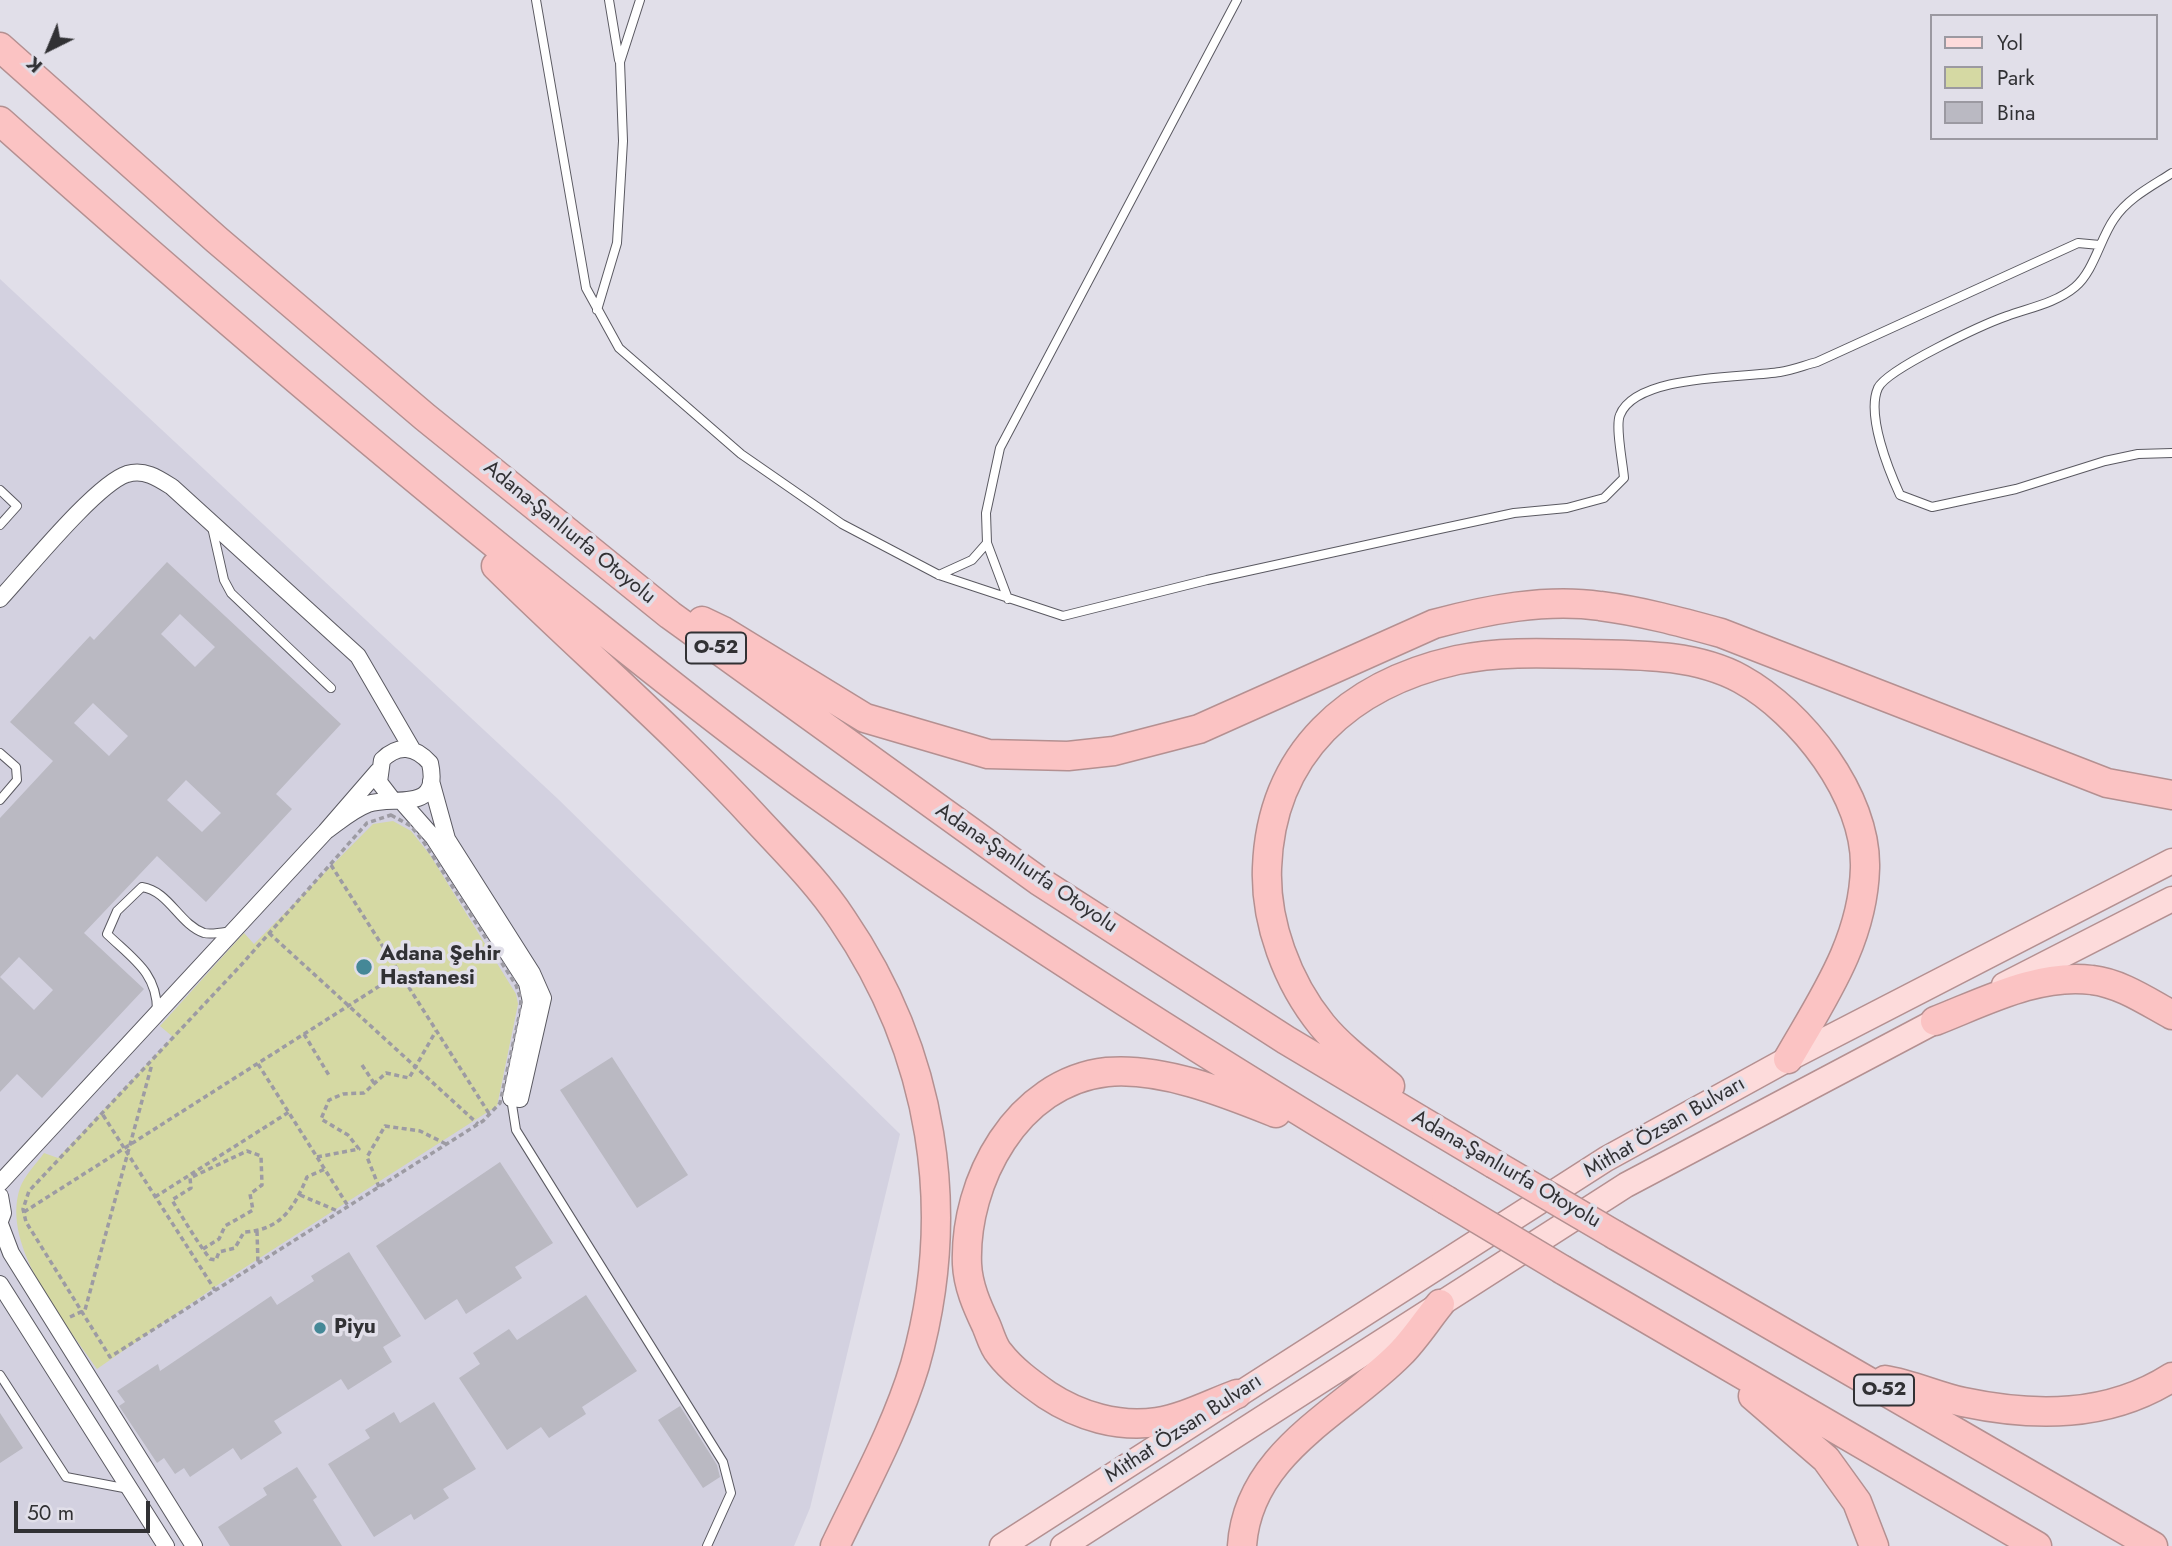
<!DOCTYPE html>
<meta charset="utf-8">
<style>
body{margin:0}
#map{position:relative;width:2172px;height:1546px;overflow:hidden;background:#e1dfe9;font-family:Jost,sans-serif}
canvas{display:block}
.legend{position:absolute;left:1930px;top:14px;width:228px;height:126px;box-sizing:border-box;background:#e1dfe9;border:2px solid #9b99a1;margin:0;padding:9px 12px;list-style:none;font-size:21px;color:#313134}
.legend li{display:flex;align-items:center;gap:14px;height:35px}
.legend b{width:35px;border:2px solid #9b99a1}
.north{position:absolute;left:14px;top:14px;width:70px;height:70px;-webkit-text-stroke:5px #e1dfe9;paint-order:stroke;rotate:223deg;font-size:19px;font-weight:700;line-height:28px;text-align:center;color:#313134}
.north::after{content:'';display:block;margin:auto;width:24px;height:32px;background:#313134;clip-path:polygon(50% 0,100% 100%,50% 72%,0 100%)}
.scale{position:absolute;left:14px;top:1501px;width:136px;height:32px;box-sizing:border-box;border:4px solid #313134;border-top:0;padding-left:9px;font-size:21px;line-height:24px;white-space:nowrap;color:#313134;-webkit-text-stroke:5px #e1dfe9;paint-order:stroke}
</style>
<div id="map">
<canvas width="2172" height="1546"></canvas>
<ul class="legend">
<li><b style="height:9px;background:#fddbdb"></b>Yol</li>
<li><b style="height:19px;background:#d5d9a3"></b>Park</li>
<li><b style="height:19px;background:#bab9c2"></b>Bina</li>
</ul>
<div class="north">K</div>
<div class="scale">50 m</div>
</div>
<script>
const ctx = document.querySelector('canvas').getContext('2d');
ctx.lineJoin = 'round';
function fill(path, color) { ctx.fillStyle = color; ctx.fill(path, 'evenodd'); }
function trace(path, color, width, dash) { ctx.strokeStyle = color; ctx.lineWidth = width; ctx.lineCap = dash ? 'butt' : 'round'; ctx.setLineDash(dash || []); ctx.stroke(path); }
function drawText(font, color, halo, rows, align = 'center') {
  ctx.font = font + ' Jost,sans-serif'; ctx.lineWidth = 7; ctx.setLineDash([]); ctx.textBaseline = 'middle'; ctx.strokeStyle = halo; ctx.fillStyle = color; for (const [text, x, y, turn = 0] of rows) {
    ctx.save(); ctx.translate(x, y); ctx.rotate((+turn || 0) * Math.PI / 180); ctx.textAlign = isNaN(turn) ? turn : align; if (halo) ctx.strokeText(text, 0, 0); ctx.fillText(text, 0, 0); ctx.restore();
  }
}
fill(new Path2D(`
 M0,279L558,799L900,1134L810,1508L794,1546H0Z`), '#d3d1e0');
fill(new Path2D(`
 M393,821L411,831L430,855L516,994L518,1004L497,1106L219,1284L97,1369C66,1323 0,1247 20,1188C24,1176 37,1163 44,1153L58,1158L173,1037L160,1026L244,933L254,944L373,824Z`), '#d5d9a3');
fill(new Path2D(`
 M167,562L341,724L276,794L292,809L206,902L157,856L84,933L144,989L42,1098L17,1074L0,1092V977L34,1010L53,990L19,957L0,977V818L53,761L10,722L90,636L94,640ZM180,614L215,647L195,667L161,634ZM93,703L128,736L109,756L74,723ZM186,780L221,813L202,832L167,800Z
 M612,1057L688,1175L637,1208L560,1090Z
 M500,1162L553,1243L515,1267L522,1278L466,1314L457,1299L425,1320L376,1246Z
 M349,1252L401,1336L383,1347L392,1362L348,1390L341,1379L274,1421L282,1433L241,1460L233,1448L190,1477L184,1468L175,1474L164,1458L157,1463L119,1406L125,1402L117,1391L158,1364L160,1371L271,1296L277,1305L314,1281L311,1276Z
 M586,1295L637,1371L582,1407L586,1414L549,1438L541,1427L507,1450L459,1378L480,1364L473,1353L509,1329L517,1340Z
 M434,1402L476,1469L443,1489L449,1498L414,1520L411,1514L374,1537L328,1464L370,1438L365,1430L394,1412L400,1423Z
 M680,1406L717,1465L720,1477L703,1488L658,1420Z
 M0,1413L23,1448L0,1463Z
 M297,1467L317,1497L313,1500L342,1546H230L218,1527L267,1495L263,1488Z`), '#bab9c2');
const lane = new Path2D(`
 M536,0L586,288L619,348L741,454L842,524L939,575L1063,616L1207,580L1435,530L1514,513L1567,508L1604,498L1624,478C1623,464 1615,426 1620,415C1636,374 1743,378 1780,372C1793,370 1805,365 1817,362L2078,243L2100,245
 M609,0L619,60
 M2172,173C2152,186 2128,198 2114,219C2100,239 2094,271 2075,287C2056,303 2029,308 2007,316C1984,324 1887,369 1878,388C1866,415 1889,471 1900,495L1932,507L2016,489L2105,461L2138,454L2172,453
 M597,310L617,243L623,141L620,62L640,0
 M0,490L17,506L0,525
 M212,527L224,580L231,593L331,688
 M939,575L972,560L987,543
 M1008,599L987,543L986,513L1000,448L1237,0
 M0,753L16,767L17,780L0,800
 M157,1010C157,973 133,959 107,934L117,911L142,887C169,891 179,924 204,933C212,935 225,932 232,931
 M511,1098L516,1130L723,1462L731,1493L707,1546
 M0,1375L66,1477L129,1489`);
const street = new Path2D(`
 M0,599C26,571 96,484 127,474C145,469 158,478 172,487L358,656L412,749
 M378,771L326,831C339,822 352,810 368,804C395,795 441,814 430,763C415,746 398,744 382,760L379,782L392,799
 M403,803L433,837L527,983L531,1002L511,1098L520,1099L543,998L532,973L447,839L431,781
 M0,1183L326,831
 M0,1196L3,1213L0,1221
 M0,1224L11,1253L194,1546
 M0,1284L166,1546`);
const primary = new Path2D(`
 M2004,985L2172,899
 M1002,1546L1606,1159L1788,1059L2172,861
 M1063,1546L1626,1185L1953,1012`);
const highway = new Path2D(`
 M0,47L217,240L425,417L670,615L1039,881L1286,1040L1494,1164
 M0,121C184,285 369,444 561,597C644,663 727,730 813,792C1017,937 1231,1071 1446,1200
 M496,566C583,652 676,731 759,822C788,853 819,884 842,919C933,1052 959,1210 915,1365C896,1428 863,1487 835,1546
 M702,621L723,631L865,718L988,754L1068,756L1114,751L1199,729L1434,624C1486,610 1546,598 1600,606C1640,611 1681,622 1721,633L2107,783L2172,795
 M1935,1021C1984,1002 2038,973 2092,980C2120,983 2148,1002 2172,1015
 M1390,1086C1367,1067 1341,1048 1322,1025C1287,982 1265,922 1267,868C1271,752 1350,684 1457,660C1499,651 1546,653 1588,654C1638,655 1695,654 1741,679C1801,712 1867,796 1865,868C1863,941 1823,998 1788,1059
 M1615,1235L2153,1546
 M1563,1270L2037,1546
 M1885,1380C1911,1384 1936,1396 1963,1402C2034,1417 2108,1418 2172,1377
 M1237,1394C1212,1403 1184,1418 1157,1422C1119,1428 1079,1416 1047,1395C1030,1383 1012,1370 999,1353C993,1346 990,1334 986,1325C977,1306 968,1286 967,1264C964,1181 1017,1082 1107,1072C1162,1067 1226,1093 1276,1113
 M1753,1396L1826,1459L1857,1502L1874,1546
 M1242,1546C1248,1452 1343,1412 1400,1354C1415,1339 1427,1320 1440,1304`);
trace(lane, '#5a5961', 10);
trace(street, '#5a5961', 18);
trace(primary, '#b49091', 27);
trace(highway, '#b49091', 31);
trace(new Path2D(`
 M391,815L411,826L423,841L516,985L521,1000L520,1012L500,1103L483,1121L110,1357L26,1222L23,1209L29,1191L242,964L367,823Z
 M331,865L490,1115
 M269,933L478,1124
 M304,1034L330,1077
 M258,1064L348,1206
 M362,1065L374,1083
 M103,1115L215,1290
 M317,1157L359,1149L348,1135L321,1119L329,1100L343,1094L364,1093L386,1073L409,1078L436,1031
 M379,1187L367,1157L385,1126L420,1131L446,1144
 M300,1195L340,1212
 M155,1197L289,1112
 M24,1212L400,973
 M257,1231L258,1264
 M203,1249L219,1239L225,1226L253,1210L250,1194L262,1185L261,1156L247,1151L190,1178L191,1188L172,1200C184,1220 196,1240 210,1259L216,1260L219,1252L235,1248L244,1232C281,1230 294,1208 307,1177L325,1169
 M70,1317L85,1310L152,1064`), '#9d9ba3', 3.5, [5, 3.5]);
trace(lane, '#fff', 8);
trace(street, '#fff', 16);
trace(primary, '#fddbdb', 24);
trace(highway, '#fbc3c3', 28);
const highwayBridge = new Path2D(`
 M1494,1164L1615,1235
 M1446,1200L1563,1270`);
trace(highwayBridge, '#b49091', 31, []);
trace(highwayBridge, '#fbc3c3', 28);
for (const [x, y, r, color] of [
 [364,967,9,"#458897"],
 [320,1328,7,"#458897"]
]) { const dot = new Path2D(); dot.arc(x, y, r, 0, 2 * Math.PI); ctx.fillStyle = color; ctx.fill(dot); trace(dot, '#e1dfe9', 2.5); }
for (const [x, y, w] of [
 [716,648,60],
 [1884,1390,60]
]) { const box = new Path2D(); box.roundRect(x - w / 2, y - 15.5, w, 31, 5); ctx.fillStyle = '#e1dfe9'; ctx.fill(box); trace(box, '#313134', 2); }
drawText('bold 19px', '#313134', null, [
 ["O-52",716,648],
 ["O-52",1884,1390]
]);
drawText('21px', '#313134', '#e1dfe9', [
 ["Adana-Şanlıurfa Otoyolu",569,533,39],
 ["Adana-Şanlıurfa Otoyolu",1026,869,34],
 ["Mithat Özsan Bulvarı",1665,1128,-30],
 ["Adana-Şanlıurfa Otoyolu",1506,1170,30],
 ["Mithat Özsan Bulvarı",1184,1429,-33]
]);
drawText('bold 21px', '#313134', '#e1dfe9', [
 ["Adana Şehir",380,955],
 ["Hastanesi",380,979],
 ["Piyu",334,1328]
], 'left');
</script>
